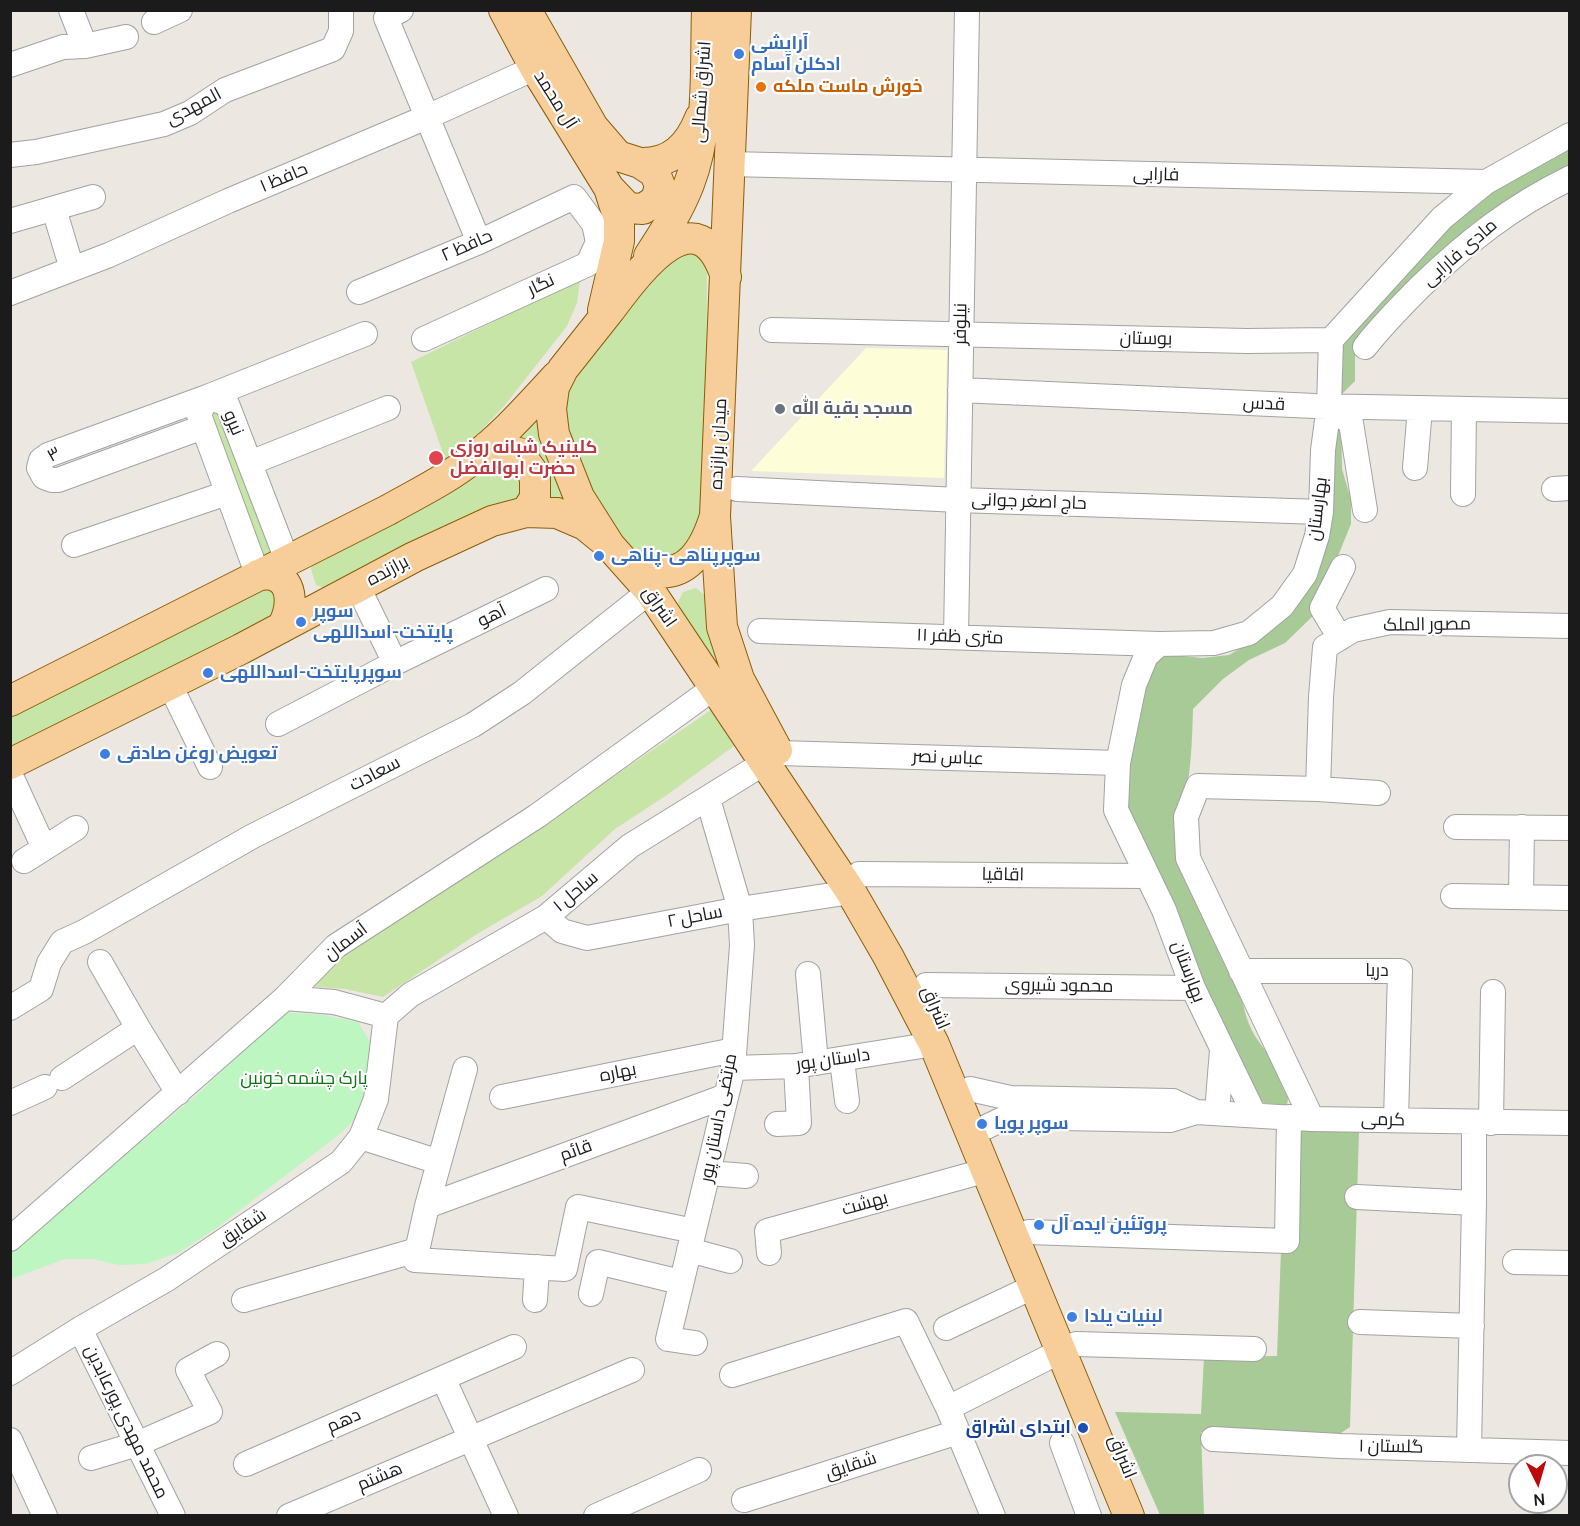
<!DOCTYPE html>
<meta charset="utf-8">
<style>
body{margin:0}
#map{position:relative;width:1580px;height:1526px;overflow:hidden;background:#ece8e1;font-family:Manrope,sans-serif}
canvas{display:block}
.frame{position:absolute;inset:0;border:12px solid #1b1b1b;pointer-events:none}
.north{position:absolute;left:1508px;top:1454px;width:60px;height:60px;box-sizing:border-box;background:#fff;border:2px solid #a4a4a4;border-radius:50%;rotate:175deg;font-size:16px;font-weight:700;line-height:24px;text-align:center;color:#1b1b1b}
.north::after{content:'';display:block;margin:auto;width:21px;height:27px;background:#bd080c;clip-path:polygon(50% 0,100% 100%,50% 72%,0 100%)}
</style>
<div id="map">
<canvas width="1580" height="1526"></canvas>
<div class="frame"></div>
<div class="north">N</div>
</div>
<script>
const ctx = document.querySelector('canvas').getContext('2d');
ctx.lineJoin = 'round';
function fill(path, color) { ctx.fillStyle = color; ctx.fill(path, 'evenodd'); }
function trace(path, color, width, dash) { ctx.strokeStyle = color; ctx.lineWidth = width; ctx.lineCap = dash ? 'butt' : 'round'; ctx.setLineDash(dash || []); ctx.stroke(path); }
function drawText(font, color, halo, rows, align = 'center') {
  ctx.font = font + ' Manrope,Cairo,sans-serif'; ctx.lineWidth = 4.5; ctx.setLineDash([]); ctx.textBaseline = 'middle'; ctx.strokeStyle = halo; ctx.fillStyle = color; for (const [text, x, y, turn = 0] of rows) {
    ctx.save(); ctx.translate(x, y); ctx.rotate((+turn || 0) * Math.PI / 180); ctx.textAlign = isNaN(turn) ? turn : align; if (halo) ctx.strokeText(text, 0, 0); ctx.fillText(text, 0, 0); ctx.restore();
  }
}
fill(new Path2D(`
 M866,348L947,350L944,478L751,471Z`), '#fdfdd8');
fill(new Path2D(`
 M693,248L707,265L706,496L694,540L681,558L642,561L606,523L562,430L566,381L647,274Z
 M580,279L577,303L567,326L505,405L474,438L446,462L411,362Z
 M210,404L222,410L277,551L259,558L205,415Z
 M537,414L574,511L556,507L508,441Z
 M491,460L520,465L526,497L333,591L316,585L311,569L315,553Z
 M265,580L279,590L275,623L11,756V713Z
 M696,588L707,597L743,705L717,664L681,616L678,602L683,592Z
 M711,710L734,746L667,795L615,829L542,896L477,934L383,997L345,989L308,986L323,969L450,882L607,781Z`), '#c7e5a7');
fill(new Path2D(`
 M1569,143V169L1355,349V381L1339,397L1336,341L1489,187Z
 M1341,419L1342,469L1351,500V524L1314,615L1285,643L1249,660L1223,679L1193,709C1192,745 1191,780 1181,814L1240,983C1242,1002 1245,1019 1255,1036C1269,1058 1294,1077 1287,1105L1264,1103L1253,1092L1231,1053L1176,915L1168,890L1125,803L1137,712L1154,661L1163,654L1202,658L1229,655L1264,634L1296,607L1319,573L1323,550L1330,435Z
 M1296,1128L1359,1132L1350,1427L1332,1439L1201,1432L1204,1515H1160L1115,1412L1201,1414L1204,1357L1277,1356L1281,1250Z`), '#a7ca97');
fill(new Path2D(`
 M281,1012L323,1015L358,1022L371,1043L363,1111L340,1134L218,1227L180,1252L146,1264L119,1265L93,1259H65L11,1279V1250L198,1094Z`), '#bef6c1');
const minor = new Path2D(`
 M71,10L85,46
 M401,10L386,18L479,242
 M154,22L180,10
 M10,65L63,47L85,46L126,37
 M10,155L36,152L164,124L190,113L225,90L333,49L341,31V10
 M729,164L1486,182L1570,135
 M54,209L72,269
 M10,221L93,197
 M359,292L479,242L574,197L594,224L598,242L588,264L424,339
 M10,293L109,255L228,201L427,117L535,68L551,64
 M772,330L1247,341L1331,340
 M1365,347C1382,325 1401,306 1421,286C1468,241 1511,207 1570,178
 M960,390L1315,406L1570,411
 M1329,406L1351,423L1365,510
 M203,427L58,480H52L44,477L39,468L41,460L48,455L207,397L365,334
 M250,463L388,408
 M1415,468L1420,408
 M737,489L958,500L1321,512
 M1554,489L1570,488
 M1463,494L1464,409
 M74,545L227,493
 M254,565L199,415L207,397L227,404L287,560
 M358,587L395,663
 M760,631L1159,644
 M956,637L967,10
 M1340,638L1322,608L1343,567
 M170,685L210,767
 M278,724L395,663L546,589
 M779,753L1118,763
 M10,774L44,848
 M1318,789L1321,697L1325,647L1353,630L1390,622L1570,626
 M1456,827L1570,828
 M24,861L76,828
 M859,874L1147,876
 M1453,896L1570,898
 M1521,897L1522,827
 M546,917L562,931L587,938L740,909L851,892
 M100,962L138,1028L178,1093
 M1241,971H1400L1396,1120
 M808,974L816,1063
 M926,985L1193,988
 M285,998L334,1002L386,1016
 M10,1008L41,989L49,963L62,942L84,932L253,836L473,725L522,693L650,591
 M386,1016L410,995L546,917L630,846L764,763
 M842,1060L847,1101
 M733,1068L796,1066L934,1044
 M465,1069L427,1206L415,1260L565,1269L578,1207L694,1231
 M62,1078L138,1028
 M970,1089L1010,1098L1173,1101L1196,1112
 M502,1097L734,1050
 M10,1103L45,1087
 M1217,1112L1222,1050
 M1254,1114L1193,988L1164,910L1116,810L1118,763L1134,685L1146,656L1159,644L1214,643L1249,633L1282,606L1305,574L1317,536L1321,512L1323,450L1329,406L1331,340L1442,218L1486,182
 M1312,1119L1188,858L1186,817L1198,786L1318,789L1378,793
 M1491,1123L1493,992
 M777,1124L799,1123L796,1066
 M986,1127L1007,1117L1170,1120L1196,1112L1312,1119L1570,1123
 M361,1137L439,1162
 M709,1173L746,1176
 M1357,1197L1474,1203
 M427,1206L726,1096
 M1029,1232L1287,1241L1289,1117
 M10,1239L285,998L336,946L537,816L715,687
 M689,1250L730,1261
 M769,1253L767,1231L984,1171
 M1515,1262L1570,1263
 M591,1294L598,1262L680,1282
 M244,1300L417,1250
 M535,1300L537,1267
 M1360,1322L1472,1326
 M946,1328L1035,1286
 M80,1329L173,1516
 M695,1343L668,1339L733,1068L742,945L740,909L708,799
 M1076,1344L1254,1349
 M10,1373L80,1329L167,1279L341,1162L361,1137L376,1099L386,1016
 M732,1375L906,1321L948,1408L993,1516
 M443,1378L506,1516
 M948,1408L1061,1351
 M1213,1439L1340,1446L1570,1453
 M10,1440L45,1516
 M1062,1443L1089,1516
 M1469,1449L1474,1203V1122
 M91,1458L137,1444L210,1412L188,1370L217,1354
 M246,1464L514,1347
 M744,1500L958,1432
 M289,1516L632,1370
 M596,1516L699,1470`);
const major = new Path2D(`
 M504,10L535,68L609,188L628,208L643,209L656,200L660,186L655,173L640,163L618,156L593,127L526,10
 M640,163C671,164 689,146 700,118
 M649,256C664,233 679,210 689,184C710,130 705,67 707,10
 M726,277C697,189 637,274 609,311C594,330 578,350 563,369L554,387L551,409L554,434L579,497L610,546L650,591L851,892L888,956L934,1044L1129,1516
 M603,310L619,241V219L609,188
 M488,446L519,453L532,471L535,479V498L526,512
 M715,516L722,627L739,679L777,750
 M626,563C633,565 641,569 648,571C688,580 705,548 715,516L736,10
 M258,575C262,575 268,574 272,575C296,580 292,614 281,628
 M10,701L388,510C416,494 446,480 471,460C503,436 530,405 557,376
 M10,764L241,649L414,557L492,521L526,512L557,513L585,525L601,538`);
trace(minor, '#a2a2a2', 26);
trace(major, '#8b5d06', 32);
trace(minor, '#fff', 24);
trace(major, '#f7ce9a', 30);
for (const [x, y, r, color] of [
 [739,54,6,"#3f7fe0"],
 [761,87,6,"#e8710a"],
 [780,409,6,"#6b7280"],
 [436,458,8,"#e0444e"],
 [599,556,6,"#3f7fe0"],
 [301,622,6,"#3f7fe0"],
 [208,673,6,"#3f7fe0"],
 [105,754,6,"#3f7fe0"],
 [982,1124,6,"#3f7fe0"],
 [1039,1225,6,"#3f7fe0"],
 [1072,1317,6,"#3f7fe0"],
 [1083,1428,6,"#1a4fb4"]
]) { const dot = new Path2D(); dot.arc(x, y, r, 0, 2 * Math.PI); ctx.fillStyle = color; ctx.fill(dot); trace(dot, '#fff', 2); }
drawText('bold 18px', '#366cbe', '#fff', [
 ["آرایشی",751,44],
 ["ادکلن آسام",751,65],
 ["سوپرپناهی-پناهی",611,556],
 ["سوپر",313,612],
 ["پایتخت-اسداللهی",313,633],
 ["سوپرپایتخت-اسداللهی",220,673],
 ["تعویض روغن صادقی",117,754],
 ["سوپر پویا",994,1124],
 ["پروتئین ایده آل",1051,1225],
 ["لبنیات یلدا",1084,1317]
], 'left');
drawText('bold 18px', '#c56008', '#fff', [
 ["خورش ماست ملکه",773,87]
], 'left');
drawText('18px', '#1b1b1b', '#fff', [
 ["اشراق شمالی",702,92,-86],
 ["آل محمد",555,100,58],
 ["المهدی",194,107,-28],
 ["فارابی",1156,175,1],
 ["حافظ ۱",284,178,-23],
 ["حافظ ۲",467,246,-24],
 ["مادی فارابی",1460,253,-41],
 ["نگار",541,285,-25],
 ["نیلوفر",961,324,-89],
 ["بوستان",1146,339,1],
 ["قدس",1264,404,3],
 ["نیرو",233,423,67],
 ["میدان برازنده",719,444,-87],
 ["۳",54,455,-29],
 ["حاج اصغر جوانی",1029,502,2],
 ["بهارستان",1318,509,-83],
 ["برازنده",388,571,-28],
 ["اشراق",659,607,55],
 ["آهو",492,616,-26],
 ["مصور الملک",1427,625,-1],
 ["۱۱ متری ظفر",960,637,2],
 ["عباس نصر",948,758,2],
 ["سعادت",375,774,-27],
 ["اقاقیا",1003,875,1],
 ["ساحل ۱",576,892,-40],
 ["ساحل ۲",695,917,-11],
 ["آسمان",346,942,-37],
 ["دریا",1377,971],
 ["بهارستان",1188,972,69],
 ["محمود شیروی",1059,986,1],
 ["اشراق",935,1008,67],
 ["داستان پور",833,1060,-8],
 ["بهاره",618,1073,-11],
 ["مرتضی داستان پور",719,1118,-79],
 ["کرمی",1383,1120,1],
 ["قائم",576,1151,-20],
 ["بهشت",865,1204,-16],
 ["شقایق",243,1228,-34],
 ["دهم",344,1421,-24],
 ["محمد مهدی پورعابدین",126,1422,64],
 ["گلستان ۱",1391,1447,1],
 ["اشراق",1122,1457,68],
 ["شقایق",851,1466,-18],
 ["هشتم",380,1477,-23]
]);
drawText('bold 18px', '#5b616d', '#fff', [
 ["مسجد بقیة الله",792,409]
], 'left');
drawText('bold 18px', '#be3a42', '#fff', [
 ["کلینیک شبانه روزی",450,448],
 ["حضرت ابوالفضل",450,469]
], 'left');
drawText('18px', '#0f7216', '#fff', [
 ["پارک چشمه خونین",304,1079]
]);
drawText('bold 18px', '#164399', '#fff', [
 ["ابتدای اشراق",1071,1428]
], 'right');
</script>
